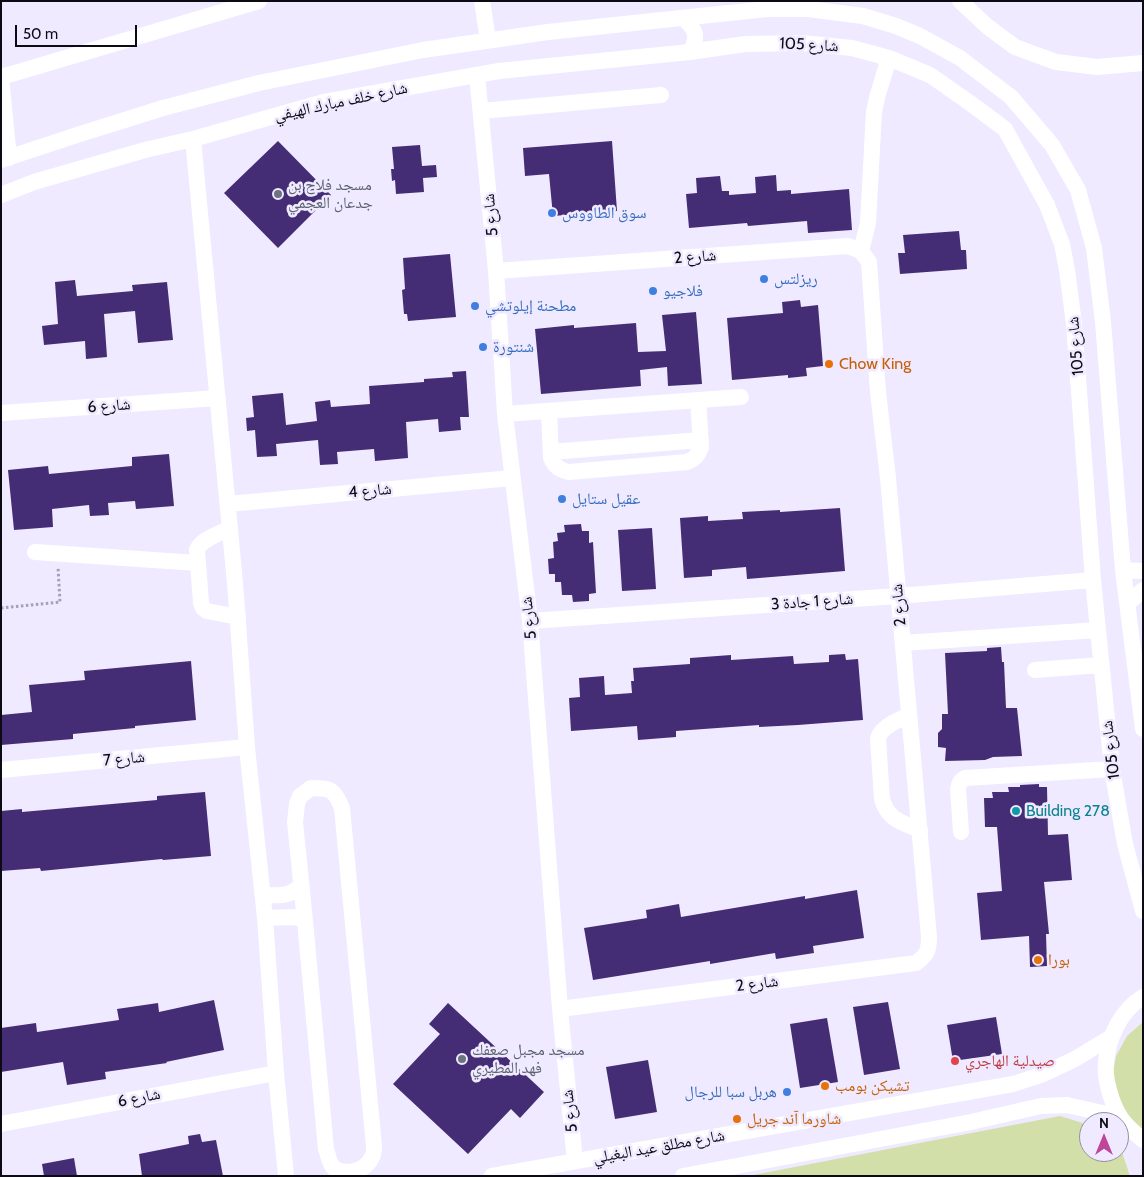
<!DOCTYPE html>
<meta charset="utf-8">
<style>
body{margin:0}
#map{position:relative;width:1144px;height:1177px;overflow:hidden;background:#efeaff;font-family:Cabin,sans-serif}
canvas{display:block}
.frame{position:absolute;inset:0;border:2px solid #0c0a12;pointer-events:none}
.north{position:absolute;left:1079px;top:1112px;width:50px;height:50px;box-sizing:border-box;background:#efeaff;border:1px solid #9490a0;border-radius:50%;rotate:0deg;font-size:14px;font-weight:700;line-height:20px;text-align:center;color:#0c0a12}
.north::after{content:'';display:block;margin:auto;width:18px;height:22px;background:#bf469a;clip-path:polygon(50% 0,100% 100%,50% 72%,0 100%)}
.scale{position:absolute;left:15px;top:25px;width:122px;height:22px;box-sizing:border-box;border:2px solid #0c0a12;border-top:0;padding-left:6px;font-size:15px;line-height:18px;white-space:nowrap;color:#0c0a12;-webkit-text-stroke:4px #efeaff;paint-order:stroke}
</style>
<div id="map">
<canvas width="1144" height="1177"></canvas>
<div class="frame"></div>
<div class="north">N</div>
<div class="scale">50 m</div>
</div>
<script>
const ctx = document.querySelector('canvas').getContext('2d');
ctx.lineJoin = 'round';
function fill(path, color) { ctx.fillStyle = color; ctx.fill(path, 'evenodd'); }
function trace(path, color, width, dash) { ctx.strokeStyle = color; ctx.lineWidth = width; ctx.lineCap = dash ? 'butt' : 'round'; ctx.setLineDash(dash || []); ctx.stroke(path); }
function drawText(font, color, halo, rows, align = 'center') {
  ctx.font = font + ' Cabin,"Noto Naskh Arabic",sans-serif'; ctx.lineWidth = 5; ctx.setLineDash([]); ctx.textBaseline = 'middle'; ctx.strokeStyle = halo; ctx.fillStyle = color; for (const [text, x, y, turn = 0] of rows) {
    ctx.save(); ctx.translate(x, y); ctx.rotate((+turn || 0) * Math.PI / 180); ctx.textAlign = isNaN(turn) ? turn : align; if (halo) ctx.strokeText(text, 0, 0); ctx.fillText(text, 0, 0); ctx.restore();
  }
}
fill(new Path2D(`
 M1143,1022V1139L1126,1122L1112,1079L1116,1056L1127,1036Z
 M1060,1116L1089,1125V1152H1119V1148L1121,1149L1130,1176H748Z`), '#d2dfa9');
fill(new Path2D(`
 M278,141L331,195L278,248L224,193Z
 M612,141L617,211L553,216L549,174L525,176L523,148Z
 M420,145L422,166L436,165L437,177L423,178L424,192L396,194L395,180L392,181L391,169H394L392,147Z
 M776,175L777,191L791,190V194L849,189L852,230L808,233L807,221L748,226L747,223L689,228L686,194L697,193L696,178L720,176L722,191H729V195L756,193L755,177Z
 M959,231L961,250H966L967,269L900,274L898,253H905L903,235Z
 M450,254L456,317L408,321L407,314H404L402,290L405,289L403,258Z
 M75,280L77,296L133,291L132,285L167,282L173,340L138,343L135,311L104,314L107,357L86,359L85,341L44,345L42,326L58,324L55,282Z
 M800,300L801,307L818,305L823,366L806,368L807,376L788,378V375L732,380L727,318L783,313L782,302Z
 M696,312L702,384L668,386L667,367L640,370L641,386L541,394L535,329L574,325V328L636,323L638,352L666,351L662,315Z
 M466,371L469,417H460L461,430L439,432L438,419L406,422L408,458L375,461L374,449L337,452L338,464L320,465L318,440L276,444L277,456L257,457L255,430L247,431L246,418L254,417L252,396L283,393L286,425L317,421L315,402L330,400L331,407L370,404L369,386L424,382V379L453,377L452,372Z
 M169,454L174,506L136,509L135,501L108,503L109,515L90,516L89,505L52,509L53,527L14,530L8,470L48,466L49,474L132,466V457Z
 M840,508L845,571L747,579L746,567L712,570V576L684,578L680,518L708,516V521L743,519L742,512L780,510V512Z
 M581,524L582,531H589V543L593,542L596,593L589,594V601L573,602L572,595H562L561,582H555V574H549L548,559L554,558L553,542L558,541L557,533L565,532L564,525Z
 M652,528L656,589L622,591L618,530Z
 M1001,647L1002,662H1004L1006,708H1017L1022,756L993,757L985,760L945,761L946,748L938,747V733L942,729V714H948L945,653L987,651V648Z
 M845,654L846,660L858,659L863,720L798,725L759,727V725L676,731V737L638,740L637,726L571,731L569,698L580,697L579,678L604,676L605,695L632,693L631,681H634L633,668L690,664V658L731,655V660L793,656L794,664L829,662V655Z
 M191,661L196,720L135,726V728L73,734V739L1,745V715L32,712L29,685L85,680L84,671Z
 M1039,784V787H1047L1048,835L1068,834L1072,880L1044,882L1049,934H1046L1047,966L1030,967L1029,936L981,940L977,893L1002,891L997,827H985L984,798H993L992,792H1009L1008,787H1020V785Z
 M205,792L211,856L163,860L162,859L41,871L40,868L1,871V811L22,809V812L157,800V796Z
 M857,890L864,938L813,946L814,953L776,959L775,953L710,964V961L593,980L584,928L647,918L646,910L679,904L681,917L805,896V899Z
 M214,1000L224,1050L166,1062L167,1063L105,1072L106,1079L67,1085L63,1062L1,1072V1028L36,1023L37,1032L119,1020L117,1009L158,1003L159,1012Z
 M888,1002L900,1069L864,1075L853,1007Z
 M448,1003L544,1092L520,1118L511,1109L468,1154L393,1084L440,1034L429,1024Z
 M996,1017L1002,1054L953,1061L947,1025Z
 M827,1018L838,1082L800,1088L790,1024Z
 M648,1060L657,1112L615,1119L606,1067Z
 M200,1134L202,1142L216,1140L223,1176H142L139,1154L189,1144L188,1136Z
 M74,1158L77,1176H44L42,1164Z`), '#452d75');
trace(new Path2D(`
 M1,608L60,602L58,567`), '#a5a1b1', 3, [2.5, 2.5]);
trace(new Path2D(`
 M482,1L488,40
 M960,1L988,27L1015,47L1056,62L1097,67L1143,63
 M683,18C696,29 699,37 690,52
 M477,75L496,271L505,414L530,621L560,1009L575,1161
 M1,77L259,1
 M1,77L9,158
 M481,111L661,95
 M193,139L235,583L247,747L265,918L276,1073L286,1176
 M1,160L77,135L163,108L259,83L423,50L548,32L767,9H808L863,16L896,26L920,36L960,58L1011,97L1052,145L1078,190L1094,248L1103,322L1123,570L1143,729
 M1,195L34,182L145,150L193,139L324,102L499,71L690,52L745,44L802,43L852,48L889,58L930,75L970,103L1005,129L1047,205L1062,244L1067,270L1074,324L1093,580L1112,769L1125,844L1143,911
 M861,251L868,223L874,111L878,94L889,58
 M496,271L848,246L861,251L869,262L878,392L888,478L929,937C929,951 927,955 916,963L560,1009
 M549,411L551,458C555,467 560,470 569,472L687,462C695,459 698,455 701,447L698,400
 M1,413L218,398
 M505,414L741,397
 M551,452L701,440
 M228,504L512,478
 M230,528C219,534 201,539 197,550L201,603L203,608L207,611L238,617
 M35,552L198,563
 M1123,570L1143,571
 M1128,603L1143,590
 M530,621L898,596L1093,580
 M903,643L1098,630
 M1035,670L1101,665
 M909,715C898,721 883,725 878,738L882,799C888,820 901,822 920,830
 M1,770L247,747
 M311,788C331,788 334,789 342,808L374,1146C374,1149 374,1154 372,1157C366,1171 345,1177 333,1167C329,1163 328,1154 326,1149L305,921L295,822L297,804L300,796Z
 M961,832L958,789C959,783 960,781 965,778L1112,769
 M263,895C279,895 289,898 301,885
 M265,918L296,917L305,921
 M1143,997C1121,1010 1108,1038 1106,1062C1104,1079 1112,1105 1121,1118C1127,1127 1135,1133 1143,1140
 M1,1124L276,1073
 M492,1176L1013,1084L1041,1075L1075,1059L1111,1037
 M683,1176L971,1122L1041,1106L1067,1105L1120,1117`), '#fff', 16);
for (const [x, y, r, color] of [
 [278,194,5,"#6b7280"],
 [552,213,5,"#3f7fe0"],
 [764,279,5,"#3f7fe0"],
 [653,291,5,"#3f7fe0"],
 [475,306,5,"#3f7fe0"],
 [483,347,5,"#3f7fe0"],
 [829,364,5,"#e8710a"],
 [562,499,5,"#3f7fe0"],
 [1016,811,5,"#0f9aa8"],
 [1038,960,5,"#e8710a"],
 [462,1059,5,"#6b7280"],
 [955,1061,5,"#e0444e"],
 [825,1086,5,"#e8710a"],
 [787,1092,5,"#3f7fe0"],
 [737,1119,5,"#e8710a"]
]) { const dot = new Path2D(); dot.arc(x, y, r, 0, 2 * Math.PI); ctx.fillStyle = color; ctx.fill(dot); trace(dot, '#efeaff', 2); }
drawText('16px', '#0c0a12', '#efeaff', [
 ["شارع 105",809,45,3],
 ["شارع خلف مبارك الهيفي",341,102,-12],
 ["شارع 5",491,215,-95],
 ["شارع 2",695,257,-4],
 ["شارع 105",1076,346,-95],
 ["شارع 6",109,406,-4],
 ["شارع 4",370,491,-5],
 ["شارع 1 جادة 3",812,602,-4],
 ["شارع 2",899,605,-95],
 ["شارع 5",529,618,-96],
 ["شارع 105",1111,750,-97],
 ["شارع 7",124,759,-5],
 ["شارع 2",757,984,-7],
 ["شارع 6",139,1098,-11],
 ["شارع 5",570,1111,-96],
 ["شارع مطلق عيد البغيلي",659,1147,-10]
]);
drawText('16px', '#5b616d', '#efeaff', [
 ["مسجد فلاح بن",288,185],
 ["جدعان العجمي",288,203],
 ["مسجد مجبل صعفك",472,1050],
 ["فهد المطيري",472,1068]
], 'left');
drawText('16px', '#366cbe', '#efeaff', [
 ["سوق الطاووس",562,213],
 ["ريزلتس",774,279],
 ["فلاجيو",663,291],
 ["مطحنة إيلوتشي",485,306],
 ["شنتورة",493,347],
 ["عقيل ستايل",572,499],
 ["هربل سبا للرجال",777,1092,"right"]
], 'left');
drawText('16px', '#c56008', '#efeaff', [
 ["Chow King",839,364],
 ["بورا",1048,960],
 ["تشيكن بومب",835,1086],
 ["شاورما آند جريل",747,1119]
], 'left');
drawText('16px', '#0d838f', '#efeaff', [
 ["Building 278",1026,811]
], 'left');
drawText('16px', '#be3a42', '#efeaff', [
 ["صيدلية الهاجري",965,1061]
], 'left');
</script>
